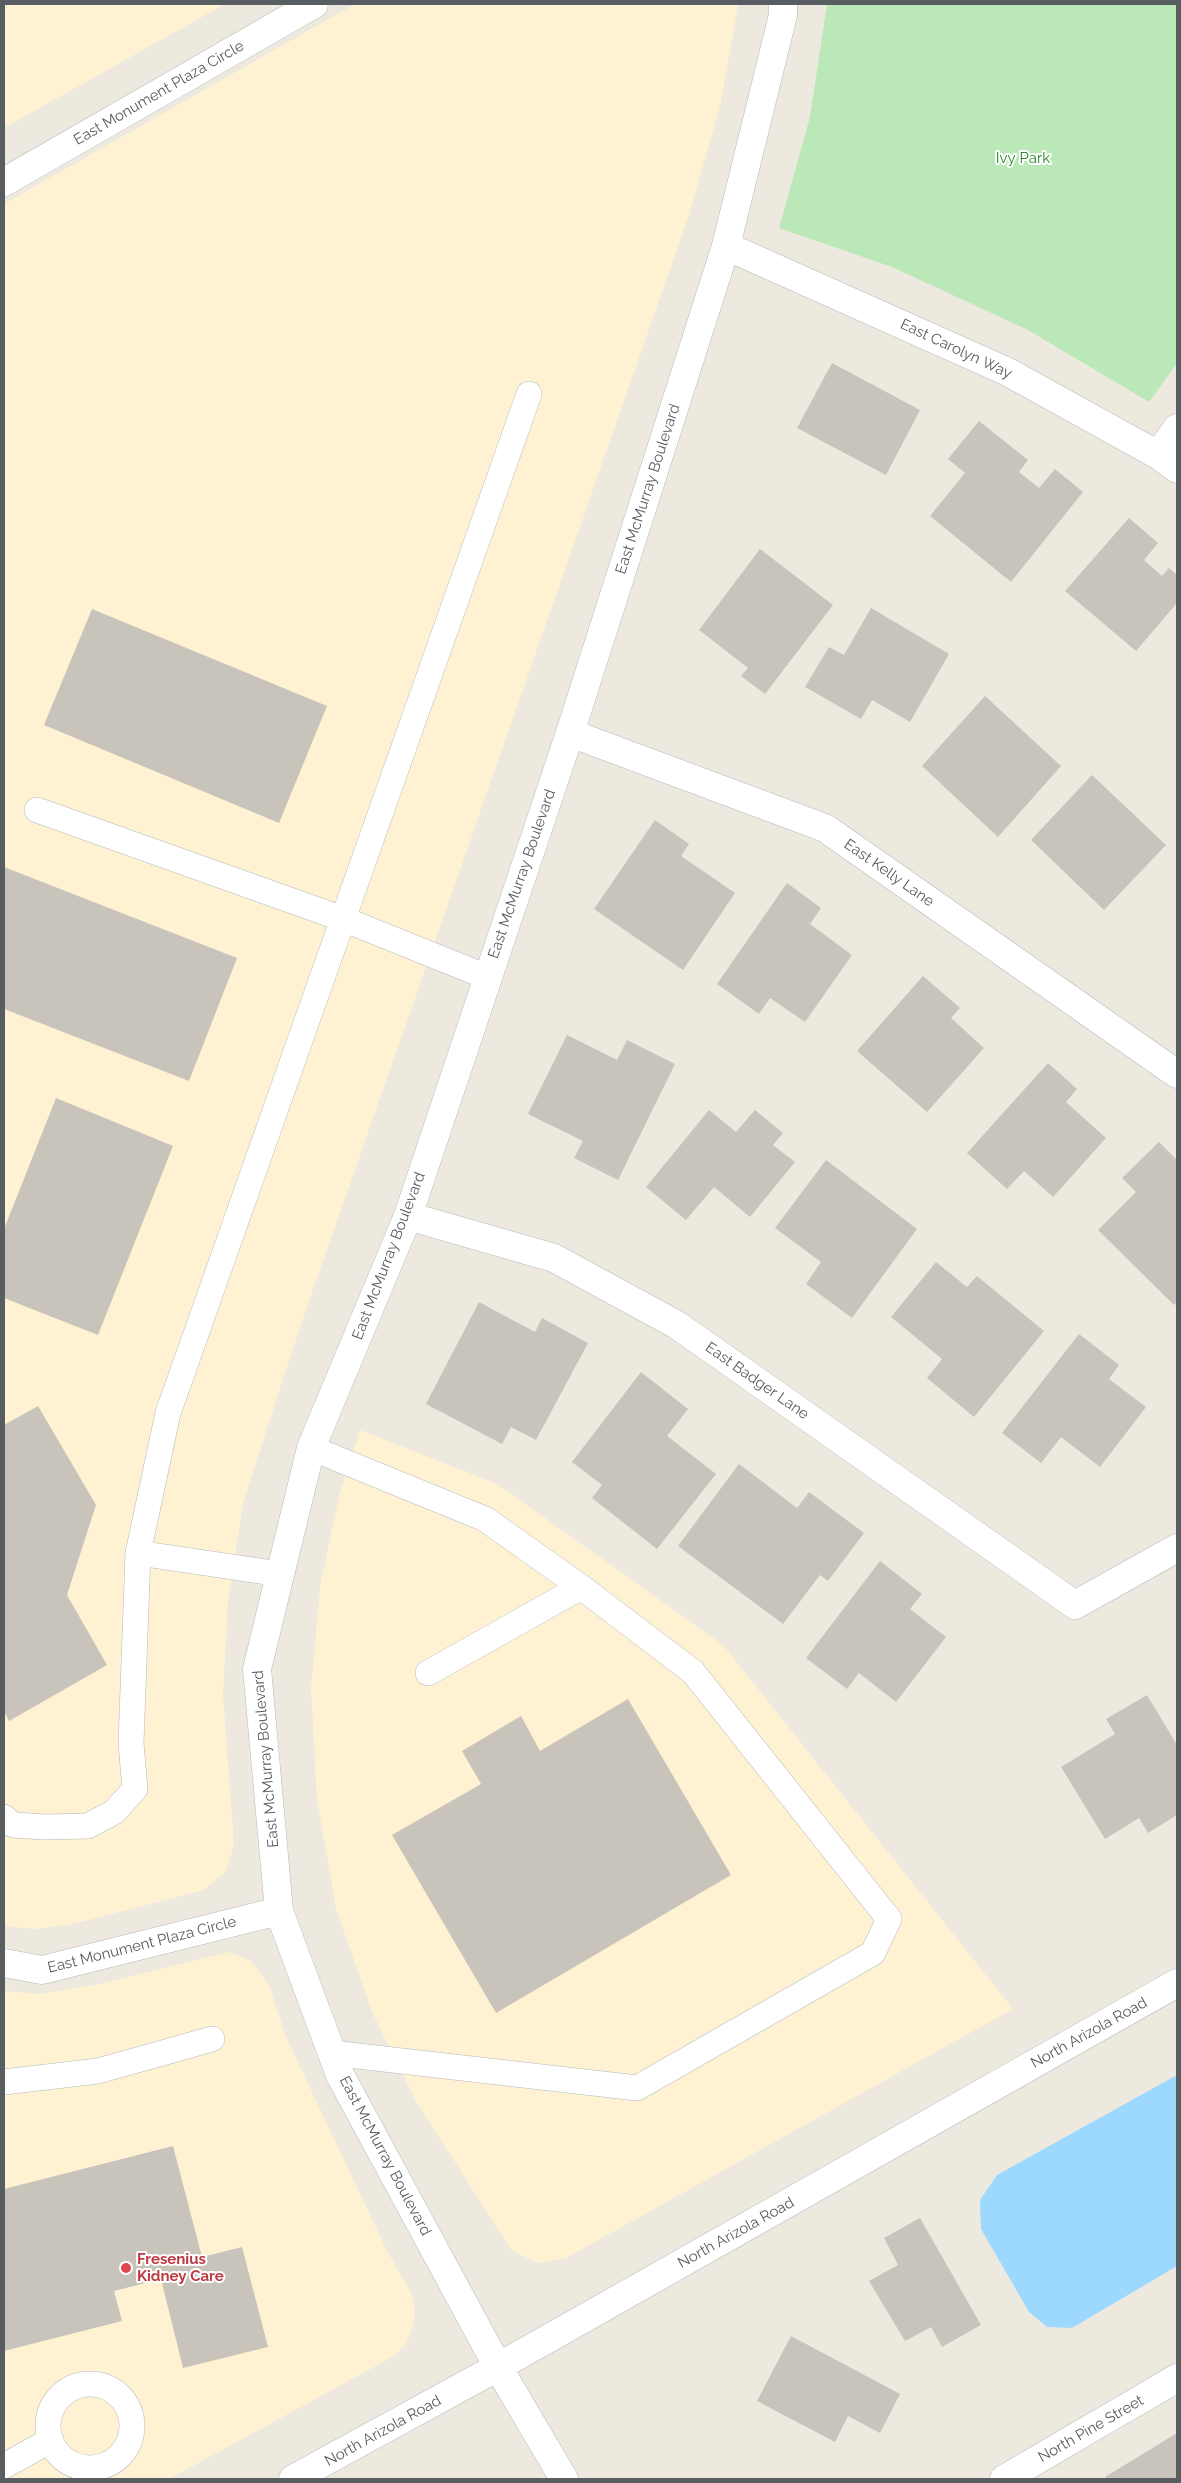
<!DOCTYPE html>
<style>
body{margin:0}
#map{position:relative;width:1181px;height:2483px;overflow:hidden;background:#ede9df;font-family:Raleway,sans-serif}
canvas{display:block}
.frame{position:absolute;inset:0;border:5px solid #585d62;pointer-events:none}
</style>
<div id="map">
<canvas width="1181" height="2483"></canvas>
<div class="frame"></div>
</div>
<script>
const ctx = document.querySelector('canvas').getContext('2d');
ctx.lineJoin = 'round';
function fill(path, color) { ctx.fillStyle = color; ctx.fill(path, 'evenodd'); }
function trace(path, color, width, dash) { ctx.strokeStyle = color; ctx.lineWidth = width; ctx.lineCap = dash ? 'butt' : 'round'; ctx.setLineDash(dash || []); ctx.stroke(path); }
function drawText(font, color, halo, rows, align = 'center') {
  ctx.font = font + ' Raleway,sans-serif'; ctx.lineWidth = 4; ctx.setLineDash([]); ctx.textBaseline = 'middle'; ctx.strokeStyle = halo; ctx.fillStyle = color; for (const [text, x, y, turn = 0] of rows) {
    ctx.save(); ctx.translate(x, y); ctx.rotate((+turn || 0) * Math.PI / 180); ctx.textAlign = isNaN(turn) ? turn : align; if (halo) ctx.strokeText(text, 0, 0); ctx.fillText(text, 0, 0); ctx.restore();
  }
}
fill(new Path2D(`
 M4,4H225L4,128Z
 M355,4H738L721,103L689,215L300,1327L243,1503L228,1601L223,1696L234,1843L227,1870L204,1890L73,1924L35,1929L4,1926V204Z
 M360,1430L497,1484L723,1645L1013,2009L566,2258L538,2263L512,2251L417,2103L373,2014L336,1909L317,1799L311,1689L320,1587L339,1496Z
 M229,1952L251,1961L269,1985L286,2037L387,2251L412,2294L415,2312L412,2330L406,2344L394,2356L169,2479H4V1991L40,1994L100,1984Z`), '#fff2d2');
fill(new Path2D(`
 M827,4H1177V363L1149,402L1028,330L892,267L779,228L810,117Z`), '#bbe8b8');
fill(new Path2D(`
 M1177,2075V2266L1072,2328L1047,2327L1029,2312L981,2229L980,2200L997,2175Z`), '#9dd9ff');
fill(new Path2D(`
 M832,363L920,410L886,475L797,428Z
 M979,421L1028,460L1019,472L1039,488L1055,469L1083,492L1011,582L930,516L965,473L948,459Z
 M1129,518L1158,543L1144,560L1162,576L1169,568L1177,575V603L1136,651L1065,591Z
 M760,549L833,605L765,694L741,676L748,668L699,630Z
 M871,608L949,654L910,722L872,700L861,719L805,687L829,647L844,655Z
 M92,609L327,706L279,823L44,725Z
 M985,696L1061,766L998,837L922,766Z
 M1092,775L1166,845L1104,910L1031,840Z
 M655,820L689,844L681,856L735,893L683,970L594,909Z
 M4,867L237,958L189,1081L4,1009Z
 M787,883L821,908L810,924L852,955L805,1022L770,998L759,1014L717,984Z
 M923,976L960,1008L951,1018L984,1048L927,1112L857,1051Z
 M567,1035L617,1060L627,1040L675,1064L618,1180L574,1158L583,1141L528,1114Z
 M1048,1063L1077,1089L1066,1102L1106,1138L1053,1197L1024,1171L1007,1189L967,1153Z
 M56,1098L173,1146L98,1335L4,1298V1229Z
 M709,1110L736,1132L755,1110L783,1133L773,1145L795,1162L750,1217L714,1187L686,1220L646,1187Z
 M1159,1142L1177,1160V1302L1174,1305L1098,1230L1136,1192L1122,1178Z
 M826,1160L917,1229L852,1318L806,1284L821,1262L775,1228Z
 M936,1262L967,1287L977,1276L1044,1331L974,1417L927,1378L942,1359L891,1317Z
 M479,1302L535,1332L542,1318L588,1343L536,1440L511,1427L502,1444L426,1404Z
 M1079,1334L1119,1365L1109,1379L1146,1407L1100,1467L1061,1437L1041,1463L1002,1433Z
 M641,1372L688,1409L667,1436L716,1474L657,1549L592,1498L602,1485L572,1462Z
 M38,1406L96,1505L67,1595L107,1665L9,1721L4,1711V1425Z
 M739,1464L797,1508L809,1492L864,1533L828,1581L820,1575L783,1624L678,1546Z
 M880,1561L922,1594L910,1609L946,1637L896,1702L859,1673L847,1689L806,1658Z
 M1147,1695L1177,1745V1815L1148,1833L1139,1818L1105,1839L1061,1767L1115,1734L1106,1719Z
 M628,1699L731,1875L496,2013L392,1835L481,1784L462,1751L521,1716L540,1751Z
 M173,2146L202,2257L242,2247L268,2347L183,2368L161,2279L114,2291L122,2321L4,2351V2189Z
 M920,2218L981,2325L942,2347L931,2327L905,2341L869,2281L898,2265L884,2238Z
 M791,2336L900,2394L880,2433L848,2416L835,2442L757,2401Z
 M1177,2433V2479H1107L1105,2477Z`), '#c8c4bc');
const lane = new Path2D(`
 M37,810L343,919L487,977
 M311,1448L485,1519L581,1587L693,1672L889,1919L873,1953L637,2088L332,2053
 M138,1553L280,1574
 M428,1673L581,1587
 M4,1817L13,1825L45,1827L88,1826L114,1812L135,1789L131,1743L138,1553L168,1413L529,394
 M4,2082L98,2071L212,2039
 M48 2426a42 42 0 1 1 84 0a42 42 0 1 1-84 0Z
 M4,2466L51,2440`);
const street = new Path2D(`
 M4,182L314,4
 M726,246L1008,372L1158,455L1177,469
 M1158,455L1177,428
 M570,733L825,828L1177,1074
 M408,1216L554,1258L677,1325L1075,1605L1177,1548
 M4,1963L42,1970L279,1911
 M1004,2479L1177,2378`);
const secondary = new Path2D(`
 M293,2479L498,2367L1177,1983
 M564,2479L498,2367L340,2075L279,1911L257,1669L311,1448L408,1216L570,733L726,246L783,15V4`);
trace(lane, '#b5b9be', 26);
trace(street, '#b5b9be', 29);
trace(secondary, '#b5bac0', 29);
trace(lane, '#fff', 25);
trace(street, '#fff', 28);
trace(secondary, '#fff', 28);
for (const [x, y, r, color] of [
 [126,2268,6,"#e0444e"]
]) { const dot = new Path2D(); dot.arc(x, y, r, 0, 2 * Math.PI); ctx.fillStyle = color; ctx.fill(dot); trace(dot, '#fff', 2); }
drawText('15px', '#585d62', '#fff', [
 ["East Monument Plaza Circle",159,93,-30],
 ["East Carolyn Way",956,349,25],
 ["East McMurray Boulevard",648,489,-72],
 ["East Kelly Lane",889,873,35],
 ["East McMurray Boulevard",522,874,-71],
 ["East McMurray Boulevard",389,1256,-69],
 ["East Badger Lane",757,1381,35],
 ["East McMurray Boulevard",266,1759,-95],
 ["East Monument Plaza Circle",142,1945,-14],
 ["North Arizola Road",1089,2033,-29],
 ["East McMurray Boulevard",385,2156,62],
 ["North Arizola Road",736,2233,-29],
 ["North Pine Street",1091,2429,-30],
 ["North Arizola Road",383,2431,-29]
]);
drawText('15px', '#2c862c', '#fff', [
 ["Ivy Park",1023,158]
]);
drawText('bold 15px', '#be3a42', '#fff', [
 ["Fresenius",137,2259],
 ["Kidney Care",137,2276]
], 'left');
</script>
